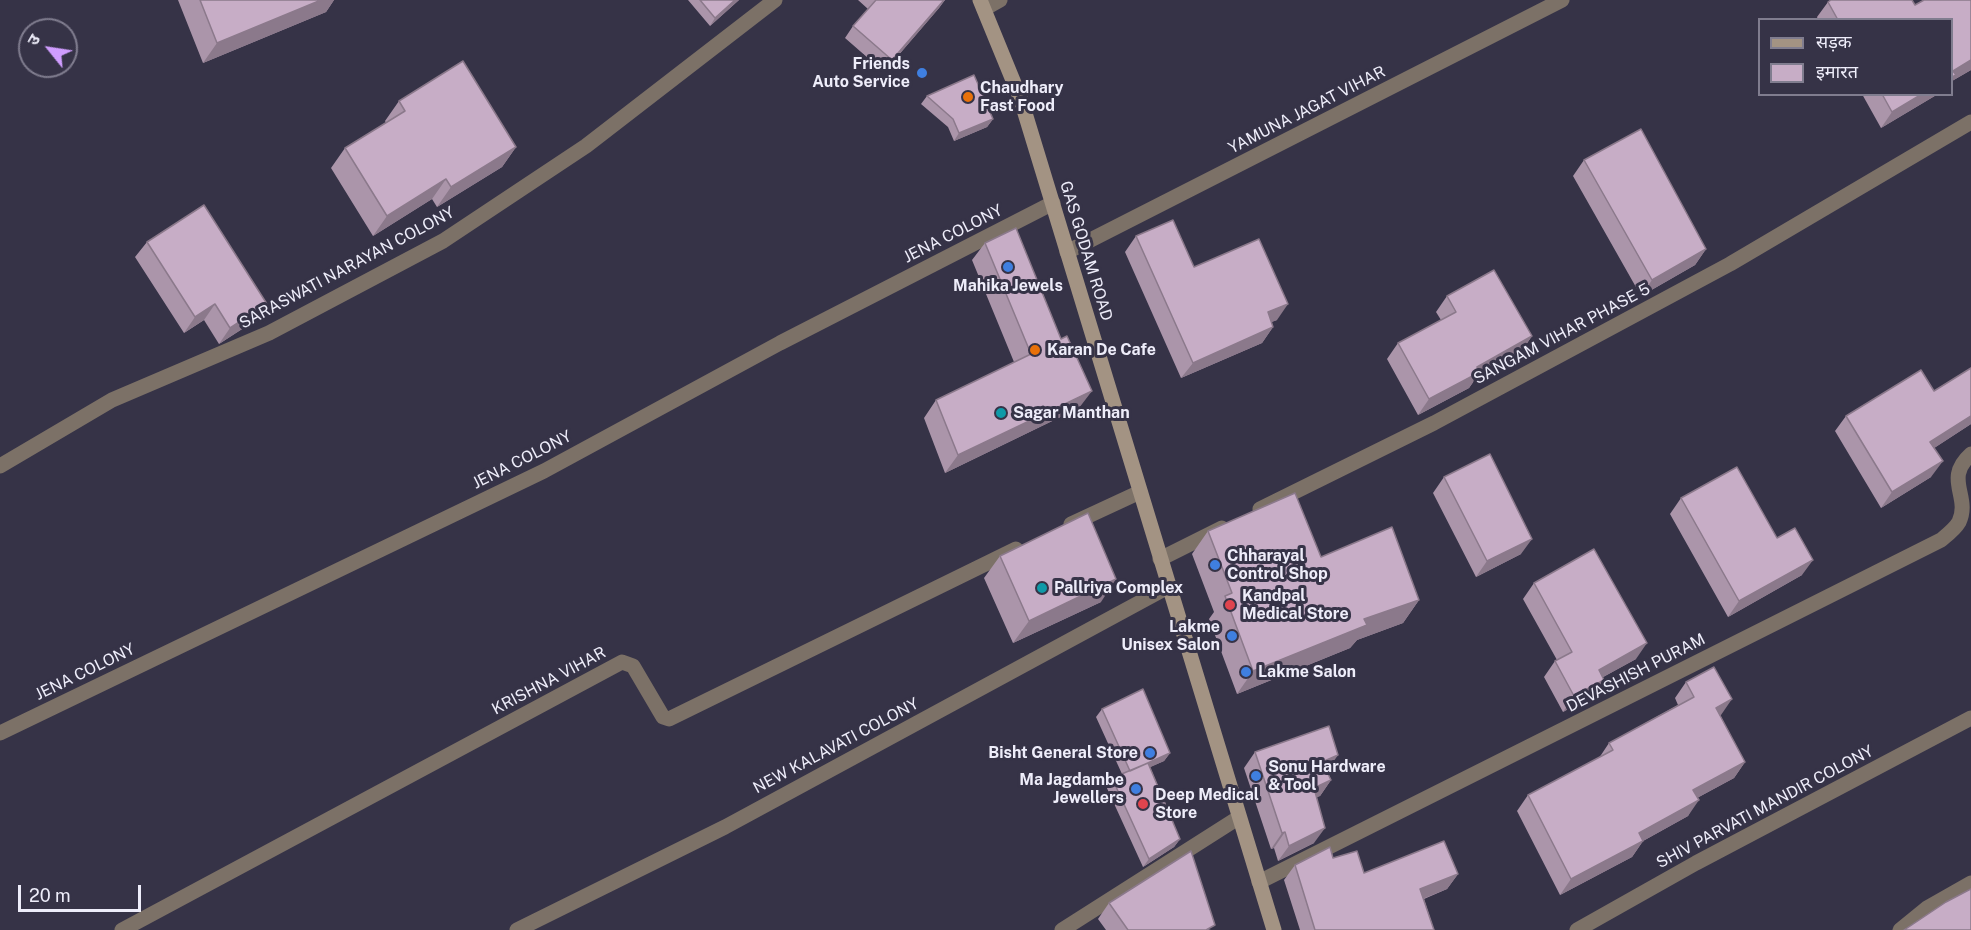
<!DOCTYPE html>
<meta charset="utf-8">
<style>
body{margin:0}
#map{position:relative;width:1971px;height:930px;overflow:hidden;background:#363347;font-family:"Public Sans","Noto Sans Devanagari",sans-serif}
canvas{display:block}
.legend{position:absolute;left:1758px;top:18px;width:195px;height:78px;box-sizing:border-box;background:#363347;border:2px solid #807d8f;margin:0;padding:8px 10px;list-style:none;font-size:18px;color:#eeedfa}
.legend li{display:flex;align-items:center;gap:12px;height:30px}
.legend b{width:30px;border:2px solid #807d8f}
.north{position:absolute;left:18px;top:18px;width:60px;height:60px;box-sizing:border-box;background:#363347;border:2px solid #807d8f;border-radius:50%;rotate:300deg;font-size:16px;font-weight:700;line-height:24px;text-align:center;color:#eeedfa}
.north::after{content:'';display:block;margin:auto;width:21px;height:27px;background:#d09dff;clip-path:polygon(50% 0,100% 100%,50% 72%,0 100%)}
.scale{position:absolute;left:18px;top:885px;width:123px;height:27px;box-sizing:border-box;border:3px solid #eeedfa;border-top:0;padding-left:8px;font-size:18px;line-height:21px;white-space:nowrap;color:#eeedfa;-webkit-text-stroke:4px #363347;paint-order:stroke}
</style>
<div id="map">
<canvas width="1971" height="930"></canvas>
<ul class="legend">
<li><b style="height:8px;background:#a39383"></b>सड़क</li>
<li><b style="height:16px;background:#c7adc6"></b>इमारत</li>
</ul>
<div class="north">उ</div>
<div class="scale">20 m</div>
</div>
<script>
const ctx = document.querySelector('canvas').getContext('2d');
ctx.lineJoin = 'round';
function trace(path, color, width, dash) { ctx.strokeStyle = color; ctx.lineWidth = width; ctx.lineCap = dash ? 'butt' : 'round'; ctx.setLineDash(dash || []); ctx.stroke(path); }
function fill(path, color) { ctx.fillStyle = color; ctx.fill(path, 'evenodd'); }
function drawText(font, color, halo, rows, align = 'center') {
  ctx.font = font + ' "Public Sans",sans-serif'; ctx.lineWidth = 6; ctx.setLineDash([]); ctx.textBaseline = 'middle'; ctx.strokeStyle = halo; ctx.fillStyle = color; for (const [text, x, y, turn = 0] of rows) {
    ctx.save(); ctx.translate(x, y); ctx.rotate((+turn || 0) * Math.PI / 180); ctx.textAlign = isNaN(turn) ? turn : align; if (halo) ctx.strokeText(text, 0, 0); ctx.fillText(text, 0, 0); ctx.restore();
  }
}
trace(new Path2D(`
 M984,9L1000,0
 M1067,252L1562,0
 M0,466L112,400L269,333L443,241L586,146L775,0
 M1260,509L1434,423L1730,264L1971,122
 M1071,524L1140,492
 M1160,559L1222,528
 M0,733L544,471L780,343L1053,203
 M1259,882L1941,540C1947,535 1955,529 1959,522C1971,496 1943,479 1971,454
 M122,930L622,662L633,666L663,717L669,719L1016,549
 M517,930L725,827L1168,587
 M1062,930L1238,818
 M1577,930L1696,863L1971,718
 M1900,930L1927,908L1971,883`), '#7c7167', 15);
trace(new Path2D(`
 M980,0L1021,100L1274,930`), '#a39383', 15);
fill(new Path2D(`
 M178,0H334L326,12L203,63Z
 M688,0H739L710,26Z
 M858,0H945L939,8L884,72L845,38L853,26L868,9Z
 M1831,0H1912L1915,5L1924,0H1971V70L1952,81V20H1818L1817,17L1828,2Z
 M1862,94H1938L1881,128Z
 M927,96L993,119L987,127L954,141L948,127L921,104Z
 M399,101L516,147L502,167L437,207L432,199L373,236L331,168L345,148L386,123L385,121Z
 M1584,160L1706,249L1695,265L1641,296L1573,176Z
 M1136,236L1194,267L1277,320L1271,322L1273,327L1262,343L1181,378L1125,252Z
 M147,242L256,320L219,344L204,320L184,333L135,257Z
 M985,243L1079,408L945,473L924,418L936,400L1014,362L972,260Z
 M1447,296L1532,336L1521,352L1476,378L1469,388L1418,415L1387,359L1398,343L1441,320L1436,312Z
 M1971,368V424L1934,448L1931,477L1881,508L1835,431L1846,416L1934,391Z
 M1444,477L1521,554L1476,577L1433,493Z
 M1681,498L1777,538L1802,575L1728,617L1670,514Z
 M1208,531L1321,557L1419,600L1403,623L1357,640L1350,648L1237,694L1209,619L1214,612L1192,554Z
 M1000,556L1101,602L1013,643L984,578Z
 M1534,583L1636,659L1603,677L1593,695L1563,712L1544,677L1555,661L1557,660L1523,599Z
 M1686,682L1721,715H1720L1745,762L1734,778L1697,798L1688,816L1643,841L1632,857L1560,895L1517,811L1528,795L1599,758L1609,743L1678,705L1675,698Z
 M1102,709L1170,753L1164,761L1150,767L1180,839L1174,847L1143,867L1106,786L1112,778L1122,774L1096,717Z
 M1255,752L1327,771L1331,780L1320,796L1316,797L1314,843L1278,861L1274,848L1271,849L1244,768Z
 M1333,858L1364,873L1458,874L1447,889L1424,899L1434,930H1300L1284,880L1295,865Z
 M1109,903L1211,930H1106L1098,919Z`), '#ab95aa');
fill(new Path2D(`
 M321,0H334L326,12L203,63L217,43Z
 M735,0H739L710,26L715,18Z
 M944,0L939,8L884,72L892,60Z
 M1971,60V70L1952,81V73L1953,71Z
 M1922,94H1938L1881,128L1892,112Z
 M993,119L987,127L954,141L959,133Z
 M516,147L502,167L437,207L451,187Z
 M446,179L432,199L373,236L387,216Z
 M1706,249L1695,265L1641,296L1652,280Z
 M215,304L204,320L184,333L195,317Z
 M267,304L256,320L219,344L230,328Z
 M1288,304L1277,320L1257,328L1268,312Z
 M1273,327L1262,343L1181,378L1193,363Z
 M1532,336L1521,352L1476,378L1469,388L1418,415L1429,399L1477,367Z
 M1092,391L1079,408L945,473L958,455Z
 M1971,416V424L1919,458L1930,442Z
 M1943,461L1931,477L1881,508L1892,492Z
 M1532,539L1521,554L1476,577L1487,561Z
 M1813,560L1802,575L1728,617L1739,601Z
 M1116,579L1101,602L1013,643L1029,621Z
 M1419,600L1403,623L1357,640L1350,648L1237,694L1253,671L1364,619Z
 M1647,643L1636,659L1587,686L1599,670Z
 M1604,680L1593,695L1563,712L1574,696Z
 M1732,699L1721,715L1705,724L1716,708Z
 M1170,753L1164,761L1124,779L1130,771Z
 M1338,755L1327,771L1322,762Z
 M1745,762L1734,778L1682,806L1693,790Z
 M1331,780L1320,796L1302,804L1314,788Z
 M1699,800L1688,816L1643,841L1632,857L1560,895L1571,879L1639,833Z
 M1325,828L1314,843L1278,861L1289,846Z
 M1285,832L1274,848L1271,849L1282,833Z
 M1180,839L1174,847L1143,867L1149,859Z
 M1458,874L1447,889L1410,904L1420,889Z`), '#8b798b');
const building = new Path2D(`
 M200,0H321L217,43Z
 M700,0H735L715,18Z
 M876,0H944L892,60L853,26Z
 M1831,0H1912L1915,5L1924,0H1971V60L1953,71L1956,75L1952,77V20H1838L1828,2Z
 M463,61L516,147L451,187L446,179L387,216L345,148L405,111L399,101Z
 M974,75L993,119L959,133L953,119L927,96Z
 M1882,94H1922L1892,112Z
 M1641,129L1706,249L1652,280L1584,160Z
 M204,205L267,304L230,328L215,304L195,317L147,242Z
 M1173,220L1194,267L1259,239L1288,304L1268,312L1273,327L1193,363L1136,236Z
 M1016,228L1061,339L1067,336L1092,391L958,455L936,400L1031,354L985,243Z
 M1494,270L1532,336L1477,367L1480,372L1429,399L1398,343L1456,312L1447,296Z
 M1971,368V416L1930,442L1943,461L1892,492L1846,416L1921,370L1934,391Z
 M1490,454L1532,539L1487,561L1444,477Z
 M1737,467L1777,538L1795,528L1813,560L1739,601L1681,498Z
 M1295,493L1321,557L1392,527L1419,600L1364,619L1367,625L1253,671L1225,596L1232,593L1208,531Z
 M1088,513L1116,579L1029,621L1000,556Z
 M1594,549L1647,643L1599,670L1604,680L1574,696L1555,661L1572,652L1534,583Z
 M1714,667L1732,699L1716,708L1745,762L1693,790L1699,800L1639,833L1643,841L1571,879L1528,795L1613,750L1609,743L1694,697L1686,682Z
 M1143,689L1170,753L1130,771L1102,709Z
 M1329,726L1338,755L1322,762L1331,780L1314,788L1325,828L1289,846L1285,832L1282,833L1255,752Z
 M1148,763L1180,839L1149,859L1112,778Z
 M1444,841L1458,874L1420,889L1434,930H1315L1295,865L1330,847L1333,858L1357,851L1364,873Z
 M1191,851L1215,925L1206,930H1128L1109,903Z
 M1971,889V930H1904L1946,902Z`);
fill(building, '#c7adc6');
trace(building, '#8b798b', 1.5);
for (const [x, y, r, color] of [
 [922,73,6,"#3f7fe0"],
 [968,97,6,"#e8710a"],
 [1008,267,6,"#3f7fe0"],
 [1035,350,6,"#e8710a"],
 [1001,413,6,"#0f9aa8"],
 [1215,565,6,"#3f7fe0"],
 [1042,588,6,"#0f9aa8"],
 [1230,605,6,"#e0444e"],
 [1232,636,6,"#3f7fe0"],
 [1246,672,6,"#3f7fe0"],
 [1150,753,6,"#3f7fe0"],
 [1256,776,6,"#3f7fe0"],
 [1136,789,6,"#3f7fe0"],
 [1143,804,6,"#e0444e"]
]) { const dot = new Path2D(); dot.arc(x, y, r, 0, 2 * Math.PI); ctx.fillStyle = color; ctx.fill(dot); trace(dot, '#363347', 2); }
drawText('bold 16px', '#eeedfa', '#363347', [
 ["Friends",910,64,"right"],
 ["Auto Service",910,82,"right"],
 ["Chaudhary",980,88],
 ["Fast Food",980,106],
 ["Mahika Jewels",1008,286,"center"],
 ["Karan De Cafe",1047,350],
 ["Sagar Manthan",1013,413],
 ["Chharayal",1227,556],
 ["Control Shop",1227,574],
 ["Pallriya Complex",1054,588],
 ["Kandpal",1242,596],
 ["Medical Store",1242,614],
 ["Lakme",1220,627,"right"],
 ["Unisex Salon",1220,645,"right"],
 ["Lakme Salon",1258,672],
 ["Bisht General Store",1138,753,"right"],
 ["Sonu Hardware",1268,767],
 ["& Tool",1268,785],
 ["Ma Jagdambe",1124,780,"right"],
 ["Jewellers",1124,798,"right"],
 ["Deep Medical",1155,795],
 ["Store",1155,813]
], 'left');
drawText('16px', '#eeedfa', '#363347', [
 ["YAMUNA JAGAT VIHAR",1307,110,-27],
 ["JENA COLONY",953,234,-27],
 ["GAS GODAM ROAD",1086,251,73],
 ["SARASWATI NARAYAN COLONY",347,268,-28],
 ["SANGAM VIHAR PHASE 5",1562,334,-28],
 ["JENA COLONY",522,460,-27],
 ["JENA COLONY",85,672,-26],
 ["DEVASHISH PURAM",1636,673,-27],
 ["KRISHNA VIHAR",549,681,-28],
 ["NEW KALAVATI COLONY",836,746,-28],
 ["SHIV PARVATI MANDIR COLONY",1765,807,-28]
]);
</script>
